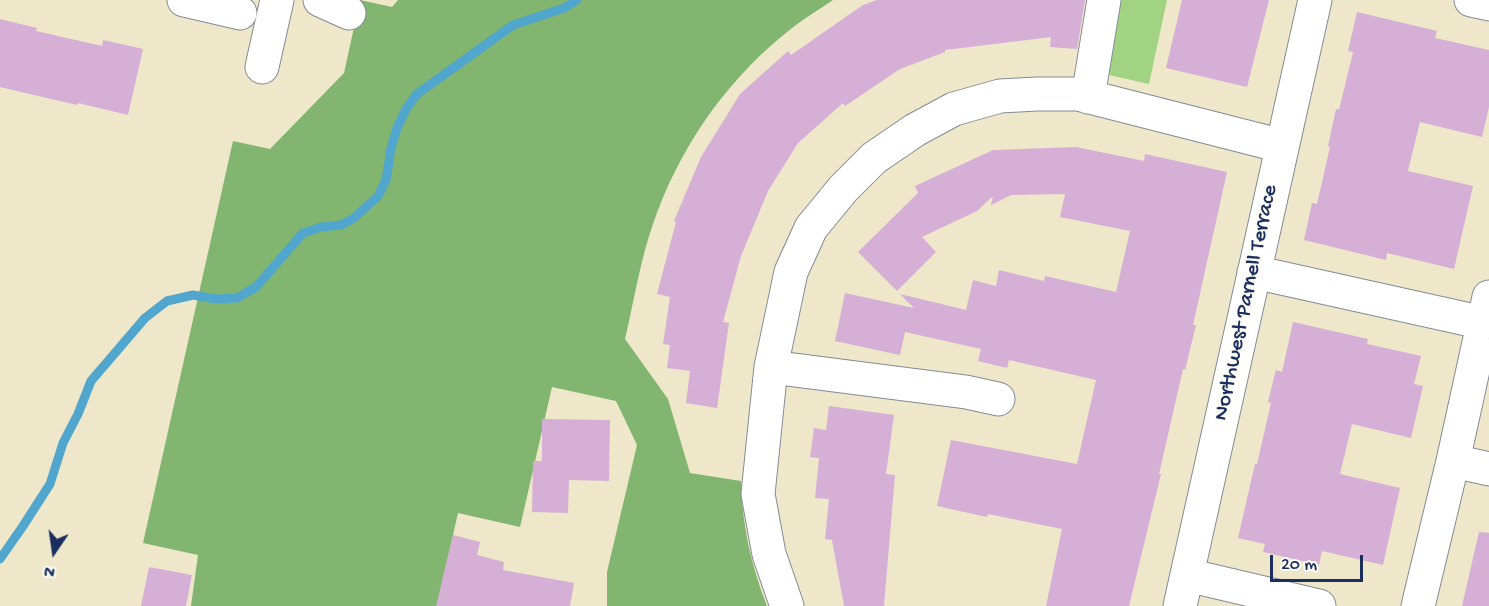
<!DOCTYPE html>
<style>
body{margin:0}
#map{position:relative;width:1489px;height:606px;overflow:hidden;background:#eee7ca;font-family:"Gochi Hand",sans-serif}
canvas{display:block}
.north{position:absolute;left:24px;top:522px;width:60px;height:60px;-webkit-text-stroke:4px #fdfcf7;paint-order:stroke;rotate:193deg;font-size:16px;font-weight:700;line-height:24px;text-align:center;color:#1b2f5e}
.north::after{content:'';display:block;margin:auto;width:21px;height:27px;background:#1b2f5e;clip-path:polygon(50% 0,100% 100%,50% 72%,0 100%)}
.scale{position:absolute;left:1270px;top:555px;width:93px;height:27px;box-sizing:border-box;border:3px solid #1b2f5e;border-top:0;padding-left:8px;font-size:18px;line-height:21px;white-space:nowrap;color:#1b2f5e;-webkit-text-stroke:4px #fdfcf7;paint-order:stroke}
</style>
<div id="map">
<canvas width="1489" height="606"></canvas>
<div class="north">N</div>
<div class="scale">20 m</div>
</div>
<script>
const ctx = document.querySelector('canvas').getContext('2d');
ctx.lineJoin = 'round';
function fill(path, color) { ctx.fillStyle = color; ctx.fill(path, 'evenodd'); }
function trace(path, color, width, dash) { ctx.strokeStyle = color; ctx.lineWidth = width; ctx.lineCap = dash ? 'butt' : 'round'; ctx.setLineDash(dash || []); ctx.stroke(path); }
function drawText(font, color, halo, rows, align = 'center') {
  ctx.font = font + ' "Gochi Hand",sans-serif'; ctx.lineWidth = 4.5; ctx.setLineDash([]); ctx.textBaseline = 'middle'; ctx.strokeStyle = halo; ctx.fillStyle = color; for (const [text, x, y, turn = 0] of rows) {
    ctx.save(); ctx.translate(x, y); ctx.rotate((+turn || 0) * Math.PI / 180); ctx.textAlign = isNaN(turn) ? turn : align; if (halo) ctx.strokeText(text, 0, 0); ctx.fillText(text, 0, 0); ctx.restore();
  }
}
fill(new Path2D(`
 M1118,0H1167L1149,84L1109,75Z`), '#a2d382');
fill(new Path2D(`
 M360,0L392,7L398,0H833C815,12 797,23 781,37C722,86 678,151 653,224C640,261 634,301 625,339L668,399L690,473L741,481C742,525 751,565 767,606H607V572L637,445L616,401L552,387L520,527L458,513L437,606H191L198,555L143,543L233,141L270,149L344,73Z`), '#81b570');
trace(new Path2D(`
 M0,559L23,526L50,484L63,443L78,414L91,381L145,318L167,301L193,295L216,299L237,298L256,287L303,233L321,227L341,225L354,218L378,196L386,180L391,148L397,128L406,109L417,94L513,25L564,8L577,0`), '#50a6cd', 9);
fill(new Path2D(`
 M877,0H1085L1077,49L1050,47L1051,37L945,50V52L900,69L845,106L843,103L798,143L768,191L741,256L723,322L729,323L717,408L686,403L690,371L667,368L670,345L663,344L670,297L657,294L676,222L674,221L701,157L740,94L788,51L791,55L863,5Z
 M1182,0H1269L1247,87L1166,68Z
 M1357,12L1437,31L1435,38L1489,50V107L1482,137L1420,122L1408,171L1473,186L1454,269L1387,253L1386,260L1304,240L1312,203L1317,204L1330,147L1328,146L1336,109L1339,110L1353,52L1348,51Z
 M0,19L37,28L36,31L102,46L103,40L143,49L128,115L78,103L77,105L0,87Z
 M1076,147L1144,161L1145,154L1227,172L1193,325H1196L1185,370L1183,369L1159,474H1161L1129,606H1046L1062,529L988,514L987,517L937,506L951,440L1077,464L1096,380L1009,360L1007,368L978,361L981,349L905,332L900,355L835,341L845,293L914,308L900,294L966,310L973,280L996,286L999,270L1044,281L1045,276L1116,292L1130,231L1060,217L1065,194L1011,195L991,205L993,196L977,211L922,237L936,252L897,291L858,252L918,193L915,186L993,150Z
 M1293,322L1368,339L1367,344L1421,356L1414,384L1423,386L1411,438L1352,424L1340,474L1400,488L1383,565L1322,551L1319,565L1263,552L1265,544L1238,538L1255,464H1257L1271,403L1268,402L1276,370L1282,372Z
 M829,406L894,415L886,474L895,475L884,606H844L832,540L825,539L829,499L815,498L819,458L810,457L814,428L826,430Z
 M542,419L610,420L609,481L569,480L568,513L532,512L533,461H542Z
 M1479,532L1489,533V606H1462Z
 M453,535L480,542L477,555L504,562L503,570L574,583L570,606H436Z
 M149,567L192,575L186,606H141Z`), '#d5afd6');
const minor = new Path2D(`
 M184,0L240,13
 M320,0L349,13
 M1471,0L1489,4
 M262,67L277,0
 M1088,97L1104,0
 M1254,272L1484,323
 M771,367L966,392L998,399
 M1453,461L1489,469
 M1187,575L1319,606
 M787,606L769,554L758,494L771,367L791,272L811,228L843,189L874,158L915,130L954,109L1000,96L1037,94H1078L1282,146
 M1180,606L1315,0
 M1418,606L1453,461L1489,297`);
trace(minor, '#848b94', 35);
trace(minor, '#fff', 33);
drawText('22px', '#1b2f5e', '#fdfcf7', [
 ["Northwest Parnell Terrace",1247,303,-78]
]);
</script>
